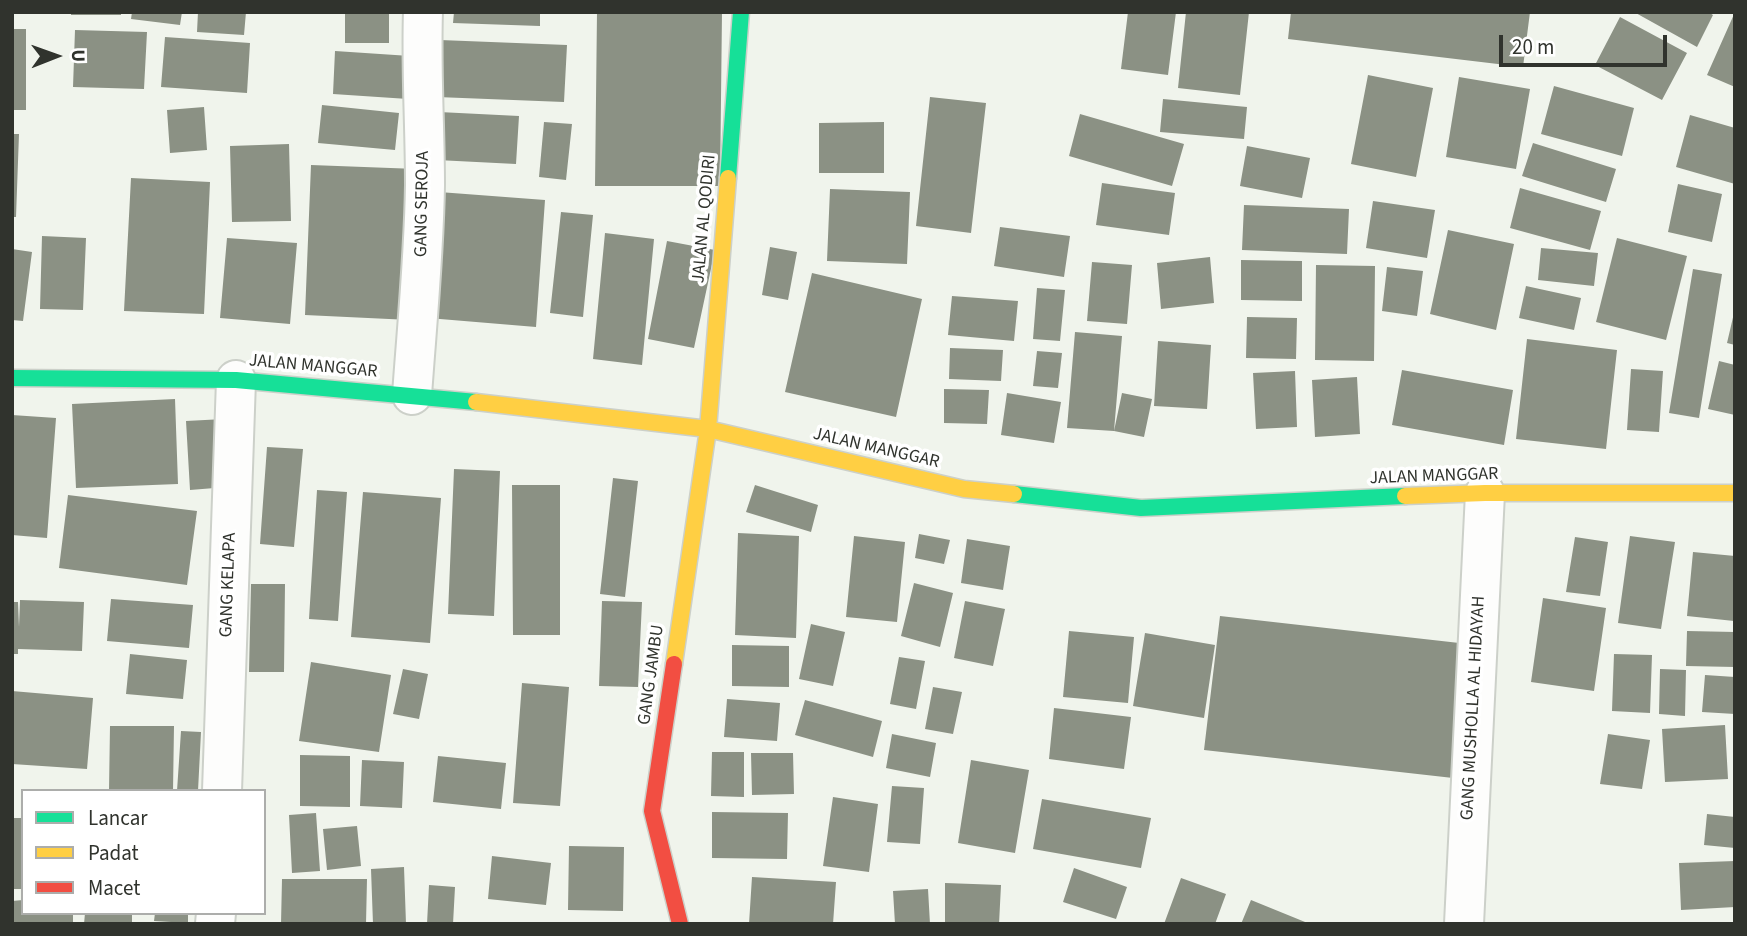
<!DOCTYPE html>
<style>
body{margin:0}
#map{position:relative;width:1747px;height:936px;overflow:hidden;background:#f0f4ec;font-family:"Source Sans 3",sans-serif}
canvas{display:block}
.frame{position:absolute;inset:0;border:14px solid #30332d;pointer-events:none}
.legend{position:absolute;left:21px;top:789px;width:245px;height:126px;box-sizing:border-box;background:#fff;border:2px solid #acadab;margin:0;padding:9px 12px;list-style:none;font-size:21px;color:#30332d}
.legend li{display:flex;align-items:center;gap:14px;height:35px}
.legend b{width:35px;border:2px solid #acadab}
.north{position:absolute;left:21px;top:21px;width:70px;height:70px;-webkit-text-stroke:5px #fff;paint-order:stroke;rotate:89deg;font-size:19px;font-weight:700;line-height:28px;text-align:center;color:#30332d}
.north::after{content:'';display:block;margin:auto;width:24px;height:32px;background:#30332d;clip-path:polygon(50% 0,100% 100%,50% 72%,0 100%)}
.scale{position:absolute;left:1499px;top:35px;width:168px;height:32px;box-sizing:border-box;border:4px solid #30332d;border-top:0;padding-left:9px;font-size:21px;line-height:24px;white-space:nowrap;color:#30332d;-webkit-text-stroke:5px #fff;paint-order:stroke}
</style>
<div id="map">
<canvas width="1747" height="936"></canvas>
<div class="frame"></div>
<ul class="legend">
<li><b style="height:9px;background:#16e098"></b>Lancar</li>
<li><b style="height:9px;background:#ffcf43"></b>Padat</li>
<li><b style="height:9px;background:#f24e42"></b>Macet</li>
</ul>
<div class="north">U</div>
<div class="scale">20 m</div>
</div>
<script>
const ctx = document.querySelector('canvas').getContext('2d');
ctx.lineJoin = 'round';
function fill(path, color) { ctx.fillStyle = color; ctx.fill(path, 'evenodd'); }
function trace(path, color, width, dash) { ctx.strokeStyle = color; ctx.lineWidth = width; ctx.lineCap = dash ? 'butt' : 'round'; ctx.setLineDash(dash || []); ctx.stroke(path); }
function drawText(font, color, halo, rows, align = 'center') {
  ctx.font = font + ' "Source Sans 3",sans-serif'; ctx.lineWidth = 7; ctx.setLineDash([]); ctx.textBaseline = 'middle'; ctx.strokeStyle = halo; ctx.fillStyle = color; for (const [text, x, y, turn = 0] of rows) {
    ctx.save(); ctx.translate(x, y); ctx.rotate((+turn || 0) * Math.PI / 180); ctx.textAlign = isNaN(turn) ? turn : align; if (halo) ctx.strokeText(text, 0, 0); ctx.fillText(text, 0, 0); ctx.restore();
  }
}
fill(new Path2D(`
 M71,12H121V15H71Z
 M132,12H182L180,25L131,19Z
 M198,12H246L244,35L197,32Z
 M345,12H389V43H345Z
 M454,12H540V26L453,23Z
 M597,12H722L720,186H595Z
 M1128,12H1176L1168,75L1121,69Z
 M1186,12H1249L1240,95L1178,88Z
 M1291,12H1530L1523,67L1288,39Z
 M1634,12H1708L1713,15L1697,47Z
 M1735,12V87L1707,75Z
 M1620,17L1687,53L1662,100L1595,65Z
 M12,29H26V110H12Z
 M75,30L147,32L144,89L73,87Z
 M165,37L250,43L247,93L161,87Z
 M440,40L567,45L564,102L437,97Z
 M335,51L410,56L408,99L333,94Z
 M1368,75L1433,88L1416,177L1351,164Z
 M1459,77L1530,89L1516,169L1446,157Z
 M1554,86L1634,108L1622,156L1541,134Z
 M930,97L986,103L971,233L916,226Z
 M1163,99L1247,107L1244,139L1160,132Z
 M322,105L399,113L395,150L318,143Z
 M204,107L207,150L170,153L167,110Z
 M439,112L519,116L516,164L437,160Z
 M1080,114L1184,144L1172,186L1069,156Z
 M1690,115L1735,128V184L1676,167Z
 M544,122L572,124L566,180L539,177Z
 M884,122V173H819V123Z
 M12,134H19L16,217H12Z
 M1533,143L1616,169L1606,202L1522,176Z
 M289,144L291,221L232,222L230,146Z
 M1247,146L1310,158L1302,198L1240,186Z
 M311,165L417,169L410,320L305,315Z
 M131,178L210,182L204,314L124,311Z
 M1102,183L1175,193L1169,235L1096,225Z
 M1678,184L1722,194L1712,242L1668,232Z
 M1520,188L1601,211L1590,250L1510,228Z
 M830,189L910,192L907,264L827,261Z
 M439,192L545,200L536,327L428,318Z
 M1373,201L1435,210L1427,258L1366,248Z
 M1244,205L1349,209L1347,254L1242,250Z
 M561,212L593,215L583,317L550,313Z
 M1000,227L1070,236L1064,277L994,266Z
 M1448,230L1514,244L1496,330L1430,314Z
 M605,233L654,239L642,365L593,359Z
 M42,236L86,238L83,310L40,309Z
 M227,238L297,243L290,324L220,318Z
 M1617,238L1687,256L1666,340L1596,322Z
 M667,241L715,250L694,348L648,339Z
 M770,247L797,252L788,300L762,295Z
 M1541,248L1598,253L1594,286L1538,280Z
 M12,249L32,252L23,321L12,320Z
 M1210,257L1214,303L1161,309L1157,263Z
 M1241,260L1302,261V301L1241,300Z
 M1092,262L1132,265L1127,324L1087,321Z
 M1316,265L1375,266L1374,361L1315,360Z
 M1387,267L1423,271L1417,316L1382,311Z
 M1693,269L1722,274L1699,418L1669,413Z
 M812,273L922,299L896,417L785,392Z
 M1526,286L1581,298L1574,330L1519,318Z
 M1037,288L1065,290L1060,341L1033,339Z
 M952,296L1018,301L1014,341L948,335Z
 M1734,313L1735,314V345L1727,343Z
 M1247,317L1297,318L1296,359L1246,358Z
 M1075,332L1122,336L1114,431L1067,428Z
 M1527,339L1617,350L1606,449L1516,439Z
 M1158,341L1211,345L1207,409L1154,406Z
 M950,348L1003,350L1001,381L949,379Z
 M1037,351L1062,353L1058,388L1033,386Z
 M1719,361L1735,365V415L1708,409Z
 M1631,369L1663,371L1659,432L1627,430Z
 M1402,370L1513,390L1504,445L1392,425Z
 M1295,371L1297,427L1256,429L1253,373Z
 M1357,377L1360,434L1315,437L1312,380Z
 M944,389L989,390L987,424L944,423Z
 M1007,393L1061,402L1054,443L1001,435Z
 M1122,393L1152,399L1144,437L1114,431Z
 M175,399L178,484L76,488L72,404Z
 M12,415L56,418L47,538L12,535Z
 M224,419L227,487L190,490L186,421Z
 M267,447L303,449L294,547L260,544Z
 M454,469L500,471L494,616L448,614Z
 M613,478L638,481L625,597L600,594Z
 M512,485H560V635H513Z
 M755,485L818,505L811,532L746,512Z
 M317,490L347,492L338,621L309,619Z
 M363,492L441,498L430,643L351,637Z
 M68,495L197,511L187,585L59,568Z
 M738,533L799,536L796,638L735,635Z
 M919,534L950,540L944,564L915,558Z
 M854,536L905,542L897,622L846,617Z
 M1630,536L1675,542L1661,629L1618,623Z
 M1575,537L1608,542L1600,596L1566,592Z
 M967,539L1010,546L1003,590L961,583Z
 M1693,552L1735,556L1734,621L1687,616Z
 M914,583L953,593L940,647L901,636Z
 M251,584H285L284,672H249Z
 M1543,598L1606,608L1594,691L1531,682Z
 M111,599L193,605L189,648L107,641Z
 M20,600L84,602L82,651L18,649V654H12V602H18L19,627Z
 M602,601L642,602L638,687L599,686Z
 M965,601L1005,609L993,666L954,658Z
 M1220,616L1477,645L1462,779L1204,750Z
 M811,624L845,632L833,686L799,679Z
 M1069,631L1134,637L1128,703L1063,697Z
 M1687,631L1735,632V667L1686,666Z
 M1145,633L1215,645L1204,718L1133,706Z
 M732,645L789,646V687L732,686Z
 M130,654L187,660L183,699L126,694Z
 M1614,654L1652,655L1650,713L1612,711Z
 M899,657L925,661L916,709L890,704Z
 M311,662L391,675L379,752L299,741Z
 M403,669L428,674L419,719L393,714Z
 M1660,669L1686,670L1685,716L1659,714Z
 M1705,675L1735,677V714L1702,712Z
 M522,683L569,687L560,806L513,803Z
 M933,687L962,692L953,734L925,729Z
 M12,691L93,698L87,769L12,764Z
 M727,699L780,703L777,741L724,737Z
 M805,700L882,721L873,757L795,735Z
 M1054,708L1131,717L1124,769L1049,759Z
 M1725,725L1728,779L1665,782L1662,729Z
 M110,726H174L173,791H109Z
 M181,731L201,732L198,791H177Z
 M892,734L936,743L930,777L886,768Z
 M1608,734L1650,740L1642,789L1600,784Z
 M712,752H744V797L711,796Z
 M751,753H793L794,794L752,795Z
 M300,755L350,756V807L300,806Z
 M438,756L506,763L501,809L433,802Z
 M362,760L404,762L402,808L360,806Z
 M971,760L1029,770L1015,853L958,843Z
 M892,786L924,788L920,844L887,842Z
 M833,797L878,804L869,872L823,866Z
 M1042,799L1151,818L1141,868L1033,849Z
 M712,812L788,813L787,859L712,858Z
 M316,813L320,871L292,873L289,815Z
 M1707,814L1735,817V848L1704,845Z
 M12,818H23V889H12Z
 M357,826L361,866L327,870L323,829Z
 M569,846L624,847L623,911L568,910Z
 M492,856L551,863L546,905L488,899Z
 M1735,861V907L1681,910L1679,863Z
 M404,867L406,924H373L371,869Z
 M1074,868L1127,887L1116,919L1063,902Z
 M752,877L836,882L833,924H749Z
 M1181,878L1226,894L1215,924H1164Z
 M282,879H367L366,924H281Z
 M945,883L1001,885L999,924H945Z
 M429,885L455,887L453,924H427Z
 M928,889L930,924H895L893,891Z
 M23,900V913H73V924H12V901Z
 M1251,900L1310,924H1241Z
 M85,913H132V924H84Z
 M155,913H188V923L154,921Z`), '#8b9184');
const street = new Path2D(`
 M412,395C417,325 424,255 425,185C425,127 421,70 423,12
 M222,791L236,380
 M215,924L216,913
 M1464,924L1485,493`);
const fast = new Path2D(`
 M728,178L741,12
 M12,378L236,380L476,402
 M1014,494L1141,508L1405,496`);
const slow = new Path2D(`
 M476,402L708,429L964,489L1014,494
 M1405,496L1485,493H1735
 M674,664L708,429L728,178`);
const jam = new Path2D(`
 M674,664L652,811L680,924`);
trace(street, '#ccd0c9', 42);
trace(fast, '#ccd0c9', 19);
trace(slow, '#ccd0c9', 19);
trace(jam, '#ccd0c9', 19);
trace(street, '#fdfdfc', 38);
trace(fast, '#16e098', 16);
trace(slow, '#ffcf43', 16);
trace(jam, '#f24e42', 16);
drawText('18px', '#30332d', '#fff', [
 ["GANG SEROJA",423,204,-89],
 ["JALAN AL QODIRI",705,219,-85],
 ["JALAN MANGGAR",313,367,5],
 ["JALAN MANGGAR",876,449,13],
 ["JALAN MANGGAR",1434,477,-2],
 ["GANG KELAPA",229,585,-88],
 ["GANG JAMBU",652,675,-82],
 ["GANG MUSHOLLA AL HIDAYAH",1474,708,-87]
]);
</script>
